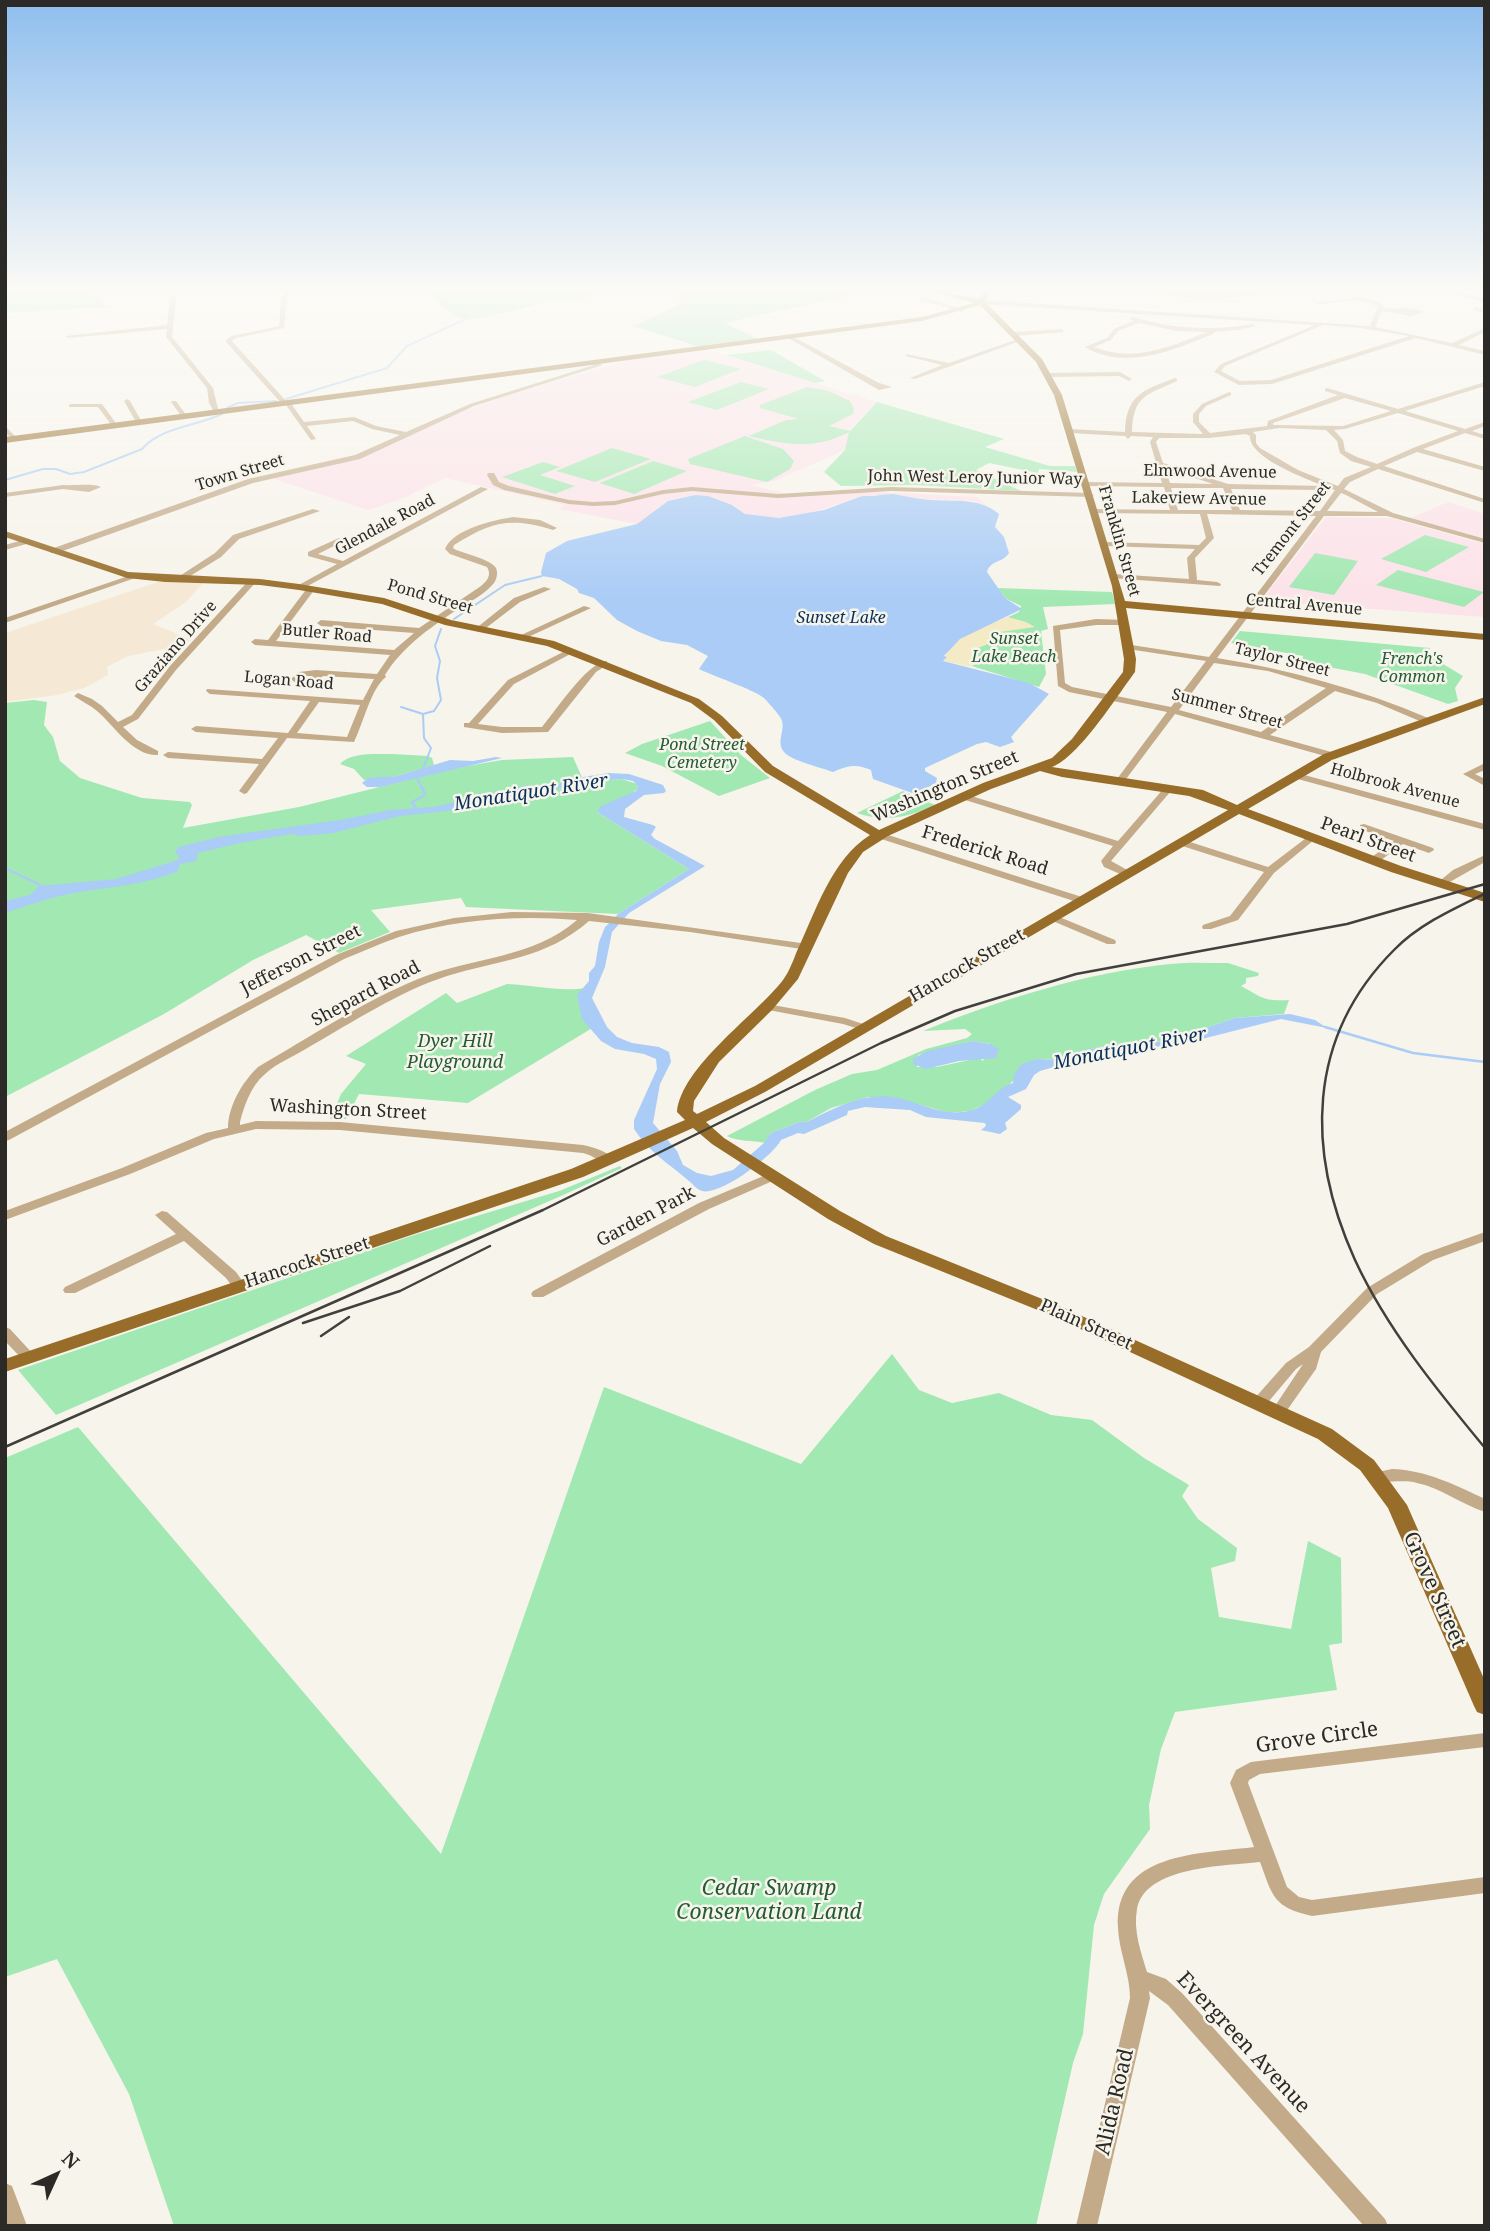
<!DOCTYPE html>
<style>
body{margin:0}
#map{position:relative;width:1490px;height:2231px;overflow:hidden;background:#f7f4eb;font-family:"Noto Serif",serif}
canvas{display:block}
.frame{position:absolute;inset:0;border:7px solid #2b2a26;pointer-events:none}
.north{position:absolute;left:21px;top:2140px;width:70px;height:70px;-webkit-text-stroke:5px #f7f4eb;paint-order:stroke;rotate:45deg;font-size:19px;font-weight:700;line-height:28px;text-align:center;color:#2b2a26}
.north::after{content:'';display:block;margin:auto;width:24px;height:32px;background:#2b2a26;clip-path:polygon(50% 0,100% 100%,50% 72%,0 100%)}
</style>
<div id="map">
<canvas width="1490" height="2231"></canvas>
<div class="frame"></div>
<div class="north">N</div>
</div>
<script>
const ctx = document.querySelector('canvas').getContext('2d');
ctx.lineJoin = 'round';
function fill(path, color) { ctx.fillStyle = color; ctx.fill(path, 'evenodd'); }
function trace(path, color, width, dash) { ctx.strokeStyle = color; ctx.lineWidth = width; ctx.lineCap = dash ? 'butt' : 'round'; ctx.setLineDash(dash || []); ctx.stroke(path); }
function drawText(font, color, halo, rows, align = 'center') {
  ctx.font = font + ' "Noto Serif",serif'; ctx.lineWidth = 5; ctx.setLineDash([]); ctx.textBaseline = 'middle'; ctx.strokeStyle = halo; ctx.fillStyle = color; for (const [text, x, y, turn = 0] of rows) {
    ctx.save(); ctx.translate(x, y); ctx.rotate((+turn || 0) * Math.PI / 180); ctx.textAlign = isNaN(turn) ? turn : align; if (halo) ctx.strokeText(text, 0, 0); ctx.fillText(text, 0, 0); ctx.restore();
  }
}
fill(new Path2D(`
 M706,349L877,402L851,427L845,450L774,481L752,485L787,494L863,491L977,497L987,506L974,501L934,500L879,494L881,496H862L801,516L773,518L745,514L734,506L695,495L668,501L637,524L559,509L565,505L445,478L404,498L368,510L271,478L361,458L458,413L518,392L629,360Z
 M1448,502L1485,514V539L1409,519Z
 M1326,517L1391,518L1485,544V617L1261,601Z`), '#fce2e9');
fill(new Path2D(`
 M158,582L203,583L186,602L153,624L192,640L175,647L128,656L107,667L108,675L84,688L57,695L5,702V633Z`), '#f5e8d4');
fill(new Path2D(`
 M5,290H90L107,307L5,313Z
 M424,290H606L583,299L548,300L509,312L465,320L451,313Z
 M685,290H873L725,323L758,339L697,346L633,326L679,305L681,303L677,299Z
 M1101,290H1329L1209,299Z
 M771,350L825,381L815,383L726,355Z
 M704,360L741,369L695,387L657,377Z
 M741,382L769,389L717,410L688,402Z
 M807,387L829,391L850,401L854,409L853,414L829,426L850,431L877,402L1004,439L985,447L1050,466H1075L1077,472L1039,469L1038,473L989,463L976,470L1021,491L916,485L841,486L824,472L845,450L849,432C816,450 785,445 749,436L786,420L799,419L760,408V405Z
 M745,436L783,449L794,461L790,469L767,482L690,464L688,459Z
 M612,448L651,459L595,482L556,471Z
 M653,461L687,471L634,494L600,483Z
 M543,462L560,467L540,475L575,486L555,494L502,477Z
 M1425,535L1469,547L1426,572L1381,559Z
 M1315,553L1358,561L1334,595L1289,587Z
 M1398,570L1484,592L1464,607L1376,585Z
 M998,588L1112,592L1115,604L1043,607L1048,629L1041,631L1046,674L1039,687L946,658L1004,619L1019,612L1021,606L1005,598Z
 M1240,631L1430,648L1428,655L1463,676L1455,688L1458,701L1448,704L1365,674L1302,662L1303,656L1231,643Z
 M34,700L47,702L44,725L53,737L60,761L80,778L142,798L190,802L192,805L183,828L299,807L456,768L502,760L573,757L584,782L622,779L637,784L638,788C627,801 607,799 597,812L689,869L618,914L466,907L461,898L371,910L390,932L339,953L306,935L253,960L164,1014L5,1097V703Z
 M710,721L741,755L770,778L719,796L662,766L625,753L642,744Z
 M392,754L428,756L432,758L434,765L397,776L364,780L354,769L340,764C350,752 376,754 392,754Z
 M903,791L935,805C909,817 885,823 857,813Z
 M1228,963L1259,973L1258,976L1246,978V983L1241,986C1264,998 1261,1001 1289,1000L1284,1014L1235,1018L1168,1041L1115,1044L1076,1052L1064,1060L1037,1059L990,1102L970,1111L949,1113L893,1097H868L831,1108L803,1124L802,1121L771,1133L765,1143C752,1140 739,1142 727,1136L815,1090L852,1074L877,1070L926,1049L967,1038L972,1034L965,1029L923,1031C999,1000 1088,972 1170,964C1189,962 1209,963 1228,963ZM973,1041L990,1044L983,1061L979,1058L937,1067H917L918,1055Z
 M507,984C536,985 558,992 586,988L594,1027L468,1103L359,1094L346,1119H330L341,1094L366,1064L346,1056L446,993L457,1003Z
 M620,1166L622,1168L561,1196L56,1415L18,1370L414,1235L559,1191Z
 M892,1354L919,1390L952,1403L999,1393L1051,1415L1092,1420L1144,1458L1189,1485L1182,1496L1198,1519L1237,1548L1235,1561L1211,1568L1219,1617L1291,1629L1308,1541L1341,1558L1342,1643L1329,1645L1337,1690L1175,1712L1161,1749L1149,1805L1150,1829L1104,1894L1094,1925L1083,2034L1073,2063L1036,2226H174L129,2094L57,1959L5,1977V1458L78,1427L441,1854L604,1387L801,1464Z`), '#a2e8b2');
fill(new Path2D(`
 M1008,617L1026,622L1035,627L1000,632L1003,638L978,648L973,659L975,664L971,667L944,661C950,636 986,625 1008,617Z`), '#f4eac5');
fill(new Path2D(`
 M893,494C906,496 918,499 931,500C958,502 978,497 999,514L995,527L1004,537L1009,553C1003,563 990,560 987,572L1005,598L1022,609L960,639L944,656L947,657L943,661L1029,683L1049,694L1011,737L1014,742L1000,747L986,742L977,744L925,768V771L937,778L936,783L915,794L873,779L871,770C855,763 847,766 833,772C822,768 790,760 784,752C776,742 785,731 782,721C781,716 770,705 766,700C761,692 713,676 699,669L708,656L687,645L661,641L637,631L617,620L594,598L579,593L577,589L559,579L542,576L541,572L546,553L567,541L637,524L668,501L695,495L708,496L732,505L745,514L779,518L824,510L862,496H881L875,495Z
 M496,757L502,758L380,787H367L362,783L368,778L397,776L450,760L473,761Z
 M608,773L629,774L663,785L666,791L664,793L644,795L625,809L624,817L653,825L656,827L651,835L655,839L705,866L629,913L612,932L605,967L592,998L607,1027L617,1037L632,1043L659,1047L669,1052L671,1062L660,1084L653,1123L677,1151L683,1165L697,1173L711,1176L733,1170L764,1143L771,1133L802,1121L804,1123C832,1110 860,1092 894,1097C920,1102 942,1117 968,1111C988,1108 996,1087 1013,1083L1014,1074L1022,1064L1037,1059L1064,1060L1076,1052L1115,1044L1168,1041L1235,1018L1290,1014L1315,1020L1327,1028L1281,1019L1182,1044L1103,1053L1040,1071L1034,1075L1026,1089L1008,1097L1021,1105V1109L1005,1123L1007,1129L1000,1134L981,1130L986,1126L985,1123L926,1117L910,1110L865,1107L848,1111L847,1115L804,1134L798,1133L781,1140C773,1156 720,1196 702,1191C696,1189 693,1184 689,1181C669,1164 648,1151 634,1129V1120L657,1069L656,1059L644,1054L615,1049L601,1041L582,1019L577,995L589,981V973L595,966L599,942L605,927L618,914L689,869L597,812L601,806L636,791L638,786L633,781L622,779L584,782L466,809L400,816L333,833L301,836L291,834L240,843L198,853L196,861L180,864L178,871C143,886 106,887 69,894C48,898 26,906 5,913V901L30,895L39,886L116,879L178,860L179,857L175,851L179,847L218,837L340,820L390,810L434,807L524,786L560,784L571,779Z
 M973,1041L990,1044L999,1049L996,1058L959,1061L926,1069L913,1064V1059L927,1051Z`), '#aaccf6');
trace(new Path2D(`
 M286,399L387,368L407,346L470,317L453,312L427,290
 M227,408L238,403L276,401
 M5,480L43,469H56L70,474L84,472L142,449C161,427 197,426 222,414
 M454,619L505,585L542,576
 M401,707L423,714
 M423,769L431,748L424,738L423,714L434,711L441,700L437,678L440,661L435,646L441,629
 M417,777L422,789`), '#aaccf6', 2);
trace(new Path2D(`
 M417,810L412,802L425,795L422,787
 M5,868L44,887
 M1325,1027L1413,1053L1485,1062`), '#aaccf6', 2.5);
fill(new Path2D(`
 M171,290H177L172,337L213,388L219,413H215L209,403L207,388L166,337L167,329L68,338L65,336L167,325Z
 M286,290H292L287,297L284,328L236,338L232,341L286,401L290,402L304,422L354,417L376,426L406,432L470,404L594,365L591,363V361L603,365L474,406L360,459L253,483L57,553H51V549L248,479L355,455L400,435L372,429L353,421L307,426L316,439L311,440L286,405L282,404L226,342V340L232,336L279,326L281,297Z
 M1436,290H1447L1485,298V302Z
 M922,297L964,309L965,310L962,312L920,300Z
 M1360,297L1377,301L1383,305V308C1398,310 1411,305 1424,312L1411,316L1382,311L1375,327L1452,343L1485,328V332L1459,345L1485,351V355L1416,338L1272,384L1239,385L1214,372L1221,364L1315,325L981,304L978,302L981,300L1370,326L1378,307C1360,296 1338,302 1319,305L1316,303ZM1323,325L1360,328L1409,336L1271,380L1240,381L1221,371L1225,366Z
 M1475,307L1485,309V313L1473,310Z
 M1133,317C1173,329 1212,331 1253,324L1256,326L1239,330L1214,332L1213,334C1174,350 1125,371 1085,347L1107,338L1114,329L1133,321L1130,319ZM1139,323L1177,331L1207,332C1170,347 1133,363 1094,347L1111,340L1118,331Z
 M1062,329L1064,332L1014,336L1011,334L1014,332Z
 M790,335L879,383L892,387L879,390L788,338Z
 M1018,339L1023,340L915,379L910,378L942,365L906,356V354L949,363Z
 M1120,372L1132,379L1129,381L1119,376L1048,377L1045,375L1048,373Z
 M1175,378L1177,379V381C1147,395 1133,395 1132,432L1203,434L1193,422V414L1202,404L1229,392L1231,393V395L1206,406L1199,414V422L1210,433L1267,426L1268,421L1338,395L1325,391V389L1327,388L1398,409L1485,382V386L1405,411L1465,429L1485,422V426L1472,431L1485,435V439L1465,433L1423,449L1485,467V471L1417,452L1384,466L1485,499V503L1378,469L1350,482L1344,489L1393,513L1485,539V543L1387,516H1324L1217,658C1290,670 1360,689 1428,718V722H1422L1377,703L1335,691L1270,735L1335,753V757L1332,758L1175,714L1123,783H1117V779L1167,712L1069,692L1058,686L1053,626L1096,619L1127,620V624L1124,625H1096L1060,630L1065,683L1072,687L1171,707L1206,661L1128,649L1125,648V644L1209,657L1316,516L1207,514L1214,538L1195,558L1197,580L1217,582L1221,584L1220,586L1111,578V574H1114L1189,579L1187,558L1195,549L1105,546L1101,544L1105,542L1199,545L1206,538L1200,514L1092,513V509H1095L1170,510L1164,487L1087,486L1083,484L1087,482L1162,483L1150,442L1153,437L1131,436L1128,439L1125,436L1070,433L1067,431L1070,429L1125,432C1126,395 1143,390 1175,378ZM1345,398L1391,411L1343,426L1273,425V423ZM1398,413L1458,431L1413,448L1377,464L1357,457L1345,451L1343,440L1334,430L1345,429ZM1279,428L1326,430L1337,441L1340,453L1351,461L1371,467L1344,478L1338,486L1298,470L1260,448L1256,443V435L1253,432ZM1246,434L1250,436C1249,458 1305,478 1324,486L1228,484L1163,463L1156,442L1159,438H1209ZM1165,468L1213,484L1170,483ZM1171,488H1223L1232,510H1178ZM1328,488L1335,490L1320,511L1240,510L1231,489L1325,490ZM1341,493L1346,495L1378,512L1327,511ZM1214,663L1268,671L1326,688L1261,732L1179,710Z
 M127,399L130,401L142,422L141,423L136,422L124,401Z
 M172,401H176L187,416L186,417H182L171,402Z
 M71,404H102L118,426L113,427L98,407H69V405Z
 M5,426L17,438V440H13L5,432Z
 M488,473H494L499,482L509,486L569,500L593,502L615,501L663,490L692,487L778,494L891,487L1090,493L1094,495L1090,497L891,491L778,498L692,491L663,494L615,505L593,506L569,504L504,490L493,485L487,475Z
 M63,485C74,486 92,483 101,487L89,492L63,489L5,497V493Z
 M481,487L488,489L302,589L295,587L337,564L308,556V552L339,538L343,540L342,542L318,554L343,561Z
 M313,509L320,511L239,539L221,557L182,581L175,579L215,553L233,535Z
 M513,517L540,520L557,528L553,530C511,517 492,521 454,545L453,548L456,550C464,553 492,560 496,568C498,572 497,579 494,583C485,594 470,602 458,609C430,628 403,646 385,675L386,677C371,688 363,724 354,742L287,738L247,793L244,794L239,791L259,764L168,758L163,755L168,752L262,759L278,738L196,732L191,729L196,726L288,733L310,701L210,694L206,691L207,689L363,700L374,679L323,676C314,685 301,689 291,679L299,672L316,670L377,674L390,655L255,645L251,642L255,639L268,640L308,587H311L315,589L276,641L394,650L414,633L321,626L317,623L321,620L419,628L481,586C487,581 492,575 487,567L450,554L445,549C453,529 494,520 513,517ZM304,676H313L307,680L301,679ZM319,702L360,705L347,737L297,733Z
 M27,539L31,541L30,543L5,550V545Z
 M134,574L141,576L5,623V618Z
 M250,579L257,581L176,670L138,719L123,727L137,740L158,751V755C132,756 114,725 97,711C90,705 81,701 74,696L78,693L92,699L102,706L118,722L132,715L170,666Z
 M544,587L551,589L520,602L482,631L475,629L514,598Z
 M584,606L591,608L526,638L519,636Z
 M569,649L576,651L514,684L478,724L502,727H542C555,712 588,661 607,661V665L596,672L548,732L502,733L464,727V723H469L508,680Z
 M1485,763V770L1475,774L1485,779V786L1463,774Z
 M1297,773L1485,824V830L1294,778L1292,776Z
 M1168,786L1171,787V791L1111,861L1131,872L1132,874L1127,877L1104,867L1101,861L1113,846L962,799L960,797L962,795H968L1118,841L1165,787Z
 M1364,824L1433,848L1434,850L1429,853L1403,844L1377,863H1369V859L1394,841L1360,829V825Z
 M879,832L1085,898L1086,900L1081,903L1077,902L875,837L874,835Z
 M1310,835L1314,836V840L1274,873L1238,920L1211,929H1203L1202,927L1203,925L1230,916L1264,872L1179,845V841H1187L1268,867Z
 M1485,855V862L1441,887L1436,884L1453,870Z
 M512,912L588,913L808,944L813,947L808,950L690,932L589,921C546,959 499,960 447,976C398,992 353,1022 309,1047C295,1056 276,1063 264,1075C251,1086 244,1106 240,1122V1125L256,1121L340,1122L583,1145C595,1148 606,1150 614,1160L612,1163C602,1165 593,1155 583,1153L340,1130L256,1129L214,1139L130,1174L5,1220V1211L122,1168L206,1133L228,1128C228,1107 242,1082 258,1067C310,1037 362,1002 418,979C471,957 533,959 577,920C520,915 455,919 399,937C381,943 362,952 344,959L9,1140L5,1141V1132L336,955L396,931L454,918Z
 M1052,914L1115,940L1116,942L1115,944H1107L1048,919L1047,917L1048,915Z
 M767,1004L845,1018L866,1025L868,1027L862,1030L843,1024L763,1009L761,1007Z
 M773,1172L779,1176L777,1179L709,1209L543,1297H533L531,1294L533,1291L699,1203Z
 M162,1211L167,1212L236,1272L246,1286L244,1289H234L226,1278L184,1241L75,1293H65L63,1290L65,1287L176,1234L155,1215Z
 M1485,1232V1241L1433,1260L1377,1294L1321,1352L1316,1369L1283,1416H1273L1271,1412L1303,1364L1296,1369L1264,1407H1254L1252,1403L1254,1399L1286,1363L1309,1347L1367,1288L1423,1254Z
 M5,1327L10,1329L33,1354L35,1357L33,1360H23L5,1341Z
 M1392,1469C1426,1470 1455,1485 1485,1499V1512C1461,1504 1441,1488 1417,1483C1402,1479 1385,1484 1373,1481L1370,1477L1373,1473Z
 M1485,1733V1747L1260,1774L1249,1780L1248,1783L1287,1887L1299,1897L1312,1900L1485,1877V1893L1312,1916C1273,1907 1273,1897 1260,1862C1225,1866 1145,1866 1137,1909C1133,1931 1141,1952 1147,1972L1166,1979L1182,1993L1385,2219L1388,2226H1364L1168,2005L1149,1991L1150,1998L1097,2226H1076L1130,1998C1130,1974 1119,1952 1118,1928C1114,1852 1199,1854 1254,1847L1230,1783L1236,1770L1251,1762Z
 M5,2183L12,2186L27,2226H6Z`), '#c3ab8a');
fill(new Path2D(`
 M924,290H938L979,299L985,290H993L985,302L1042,359L1062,395L1125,601L1485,634V640L1126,608L1136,659L1135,672C1117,696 1079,757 1052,767L1203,790L1237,805L1324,754L1485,697V704L1332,760L1248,809L1401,866L1485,893V902L1391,872L1239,814L765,1092L706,1122L724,1138L840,1211L886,1236L1062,1307L1332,1429L1374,1460L1407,1505L1485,1681V1715L1477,1712L1474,1706L1388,1508L1360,1470L1318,1439L1050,1315L874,1244L828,1219L712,1144L693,1128L583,1177L5,1372V1359L571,1169L685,1120L677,1112C681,1067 755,1016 783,980C789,972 793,961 797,951C816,911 831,860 870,835L765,772L714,720L691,703L547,646L445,625L382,604L299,590L260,585L165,582L127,578L5,537V531L128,572L260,579L299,584L384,598L451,620L554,641L699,699L722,716L773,766L879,830L983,783L1052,758L1072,739L1123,672L1124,659L1112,586L1054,395L1036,362L980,305L922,321L5,443V437L922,317L974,303ZM1040,771L1062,777L1189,796L1228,810L755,1086L697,1114L693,1111L694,1101L719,1062L772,1010L798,979L848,873L863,852L888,836L991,789Z`), '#976d29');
trace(new Path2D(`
 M1484,894C1453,909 1418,925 1394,950C1306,1038 1306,1152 1355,1260C1387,1329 1437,1390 1485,1448
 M303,1323L400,1291L490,1246
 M321,1336L349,1317
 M5,1447L543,1210L881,1043L955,1011L1076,974L1347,924L1485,884`), '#42403c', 2.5);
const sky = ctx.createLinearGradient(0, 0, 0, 602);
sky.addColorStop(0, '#8fbeee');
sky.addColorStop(0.48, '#fbfaf6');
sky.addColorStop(1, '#fbfaf600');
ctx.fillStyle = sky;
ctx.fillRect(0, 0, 1490, 602);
drawText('16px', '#2b2a26', '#f7f4eb', [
 ["Elmwood Avenue",1210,472,1],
 ["Town Street",240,473,-17],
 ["John West Leroy Junior Way",975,478,1],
 ["Lakeview Avenue",1199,499,1],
 ["Glendale Road",385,525,-28],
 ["Tremont Street",1292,529,-52],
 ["Franklin Street",1119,541,74],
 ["Pond Street",430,597,16],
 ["Central Avenue",1304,605,5],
 ["Butler Road",327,634,5],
 ["Graziano Drive",176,647,-49],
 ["Taylor Street",1282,660,14],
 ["Logan Road",289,681,5],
 ["Summer Street",1227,709,15],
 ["Holbrook Avenue",1395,786,15]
]);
drawText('italic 16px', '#08305b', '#f7f4eb', [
 ["Sunset Lake",841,618]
]);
drawText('italic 16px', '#225b34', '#f7f4eb', [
 ["Sunset",1014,639],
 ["Lake Beach",1014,657],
 ["French's",1412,659],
 ["Common",1412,677],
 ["Pond Street",702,745],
 ["Cemetery",702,763]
]);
drawText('18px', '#2b2a26', '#f7f4eb', [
 ["Washington Street",945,787,-23],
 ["Pearl Street",1368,840,20],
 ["Frederick Road",985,851,17],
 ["Jefferson Street",301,960,-27],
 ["Hancock Street",967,966,-30],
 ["Shepard Road",366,994,-28],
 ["Washington Street",348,1110,3],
 ["Garden Park",646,1217,-28],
 ["Hancock Street",307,1263,-18],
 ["Plain Street",1086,1325,24]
]);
drawText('italic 18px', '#225b34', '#f7f4eb', [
 ["Dyer Hill",455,1042],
 ["Playground",455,1063]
]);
drawText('italic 19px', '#08305b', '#f7f4eb', [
 ["Monatiquot River",531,793,-9],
 ["Monatiquot River",1130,1049,-11]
]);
drawText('21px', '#2b2a26', '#f7f4eb', [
 ["Grove Street",1434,1590,66],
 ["Grove Circle",1317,1738,-8],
 ["Evergreen Avenue",1243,2043,47],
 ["Alida Road",1115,2102,-77]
]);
drawText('italic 21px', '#225b34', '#f7f4eb', [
 ["Cedar Swamp",769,1889],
 ["Conservation Land",769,1913]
]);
</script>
